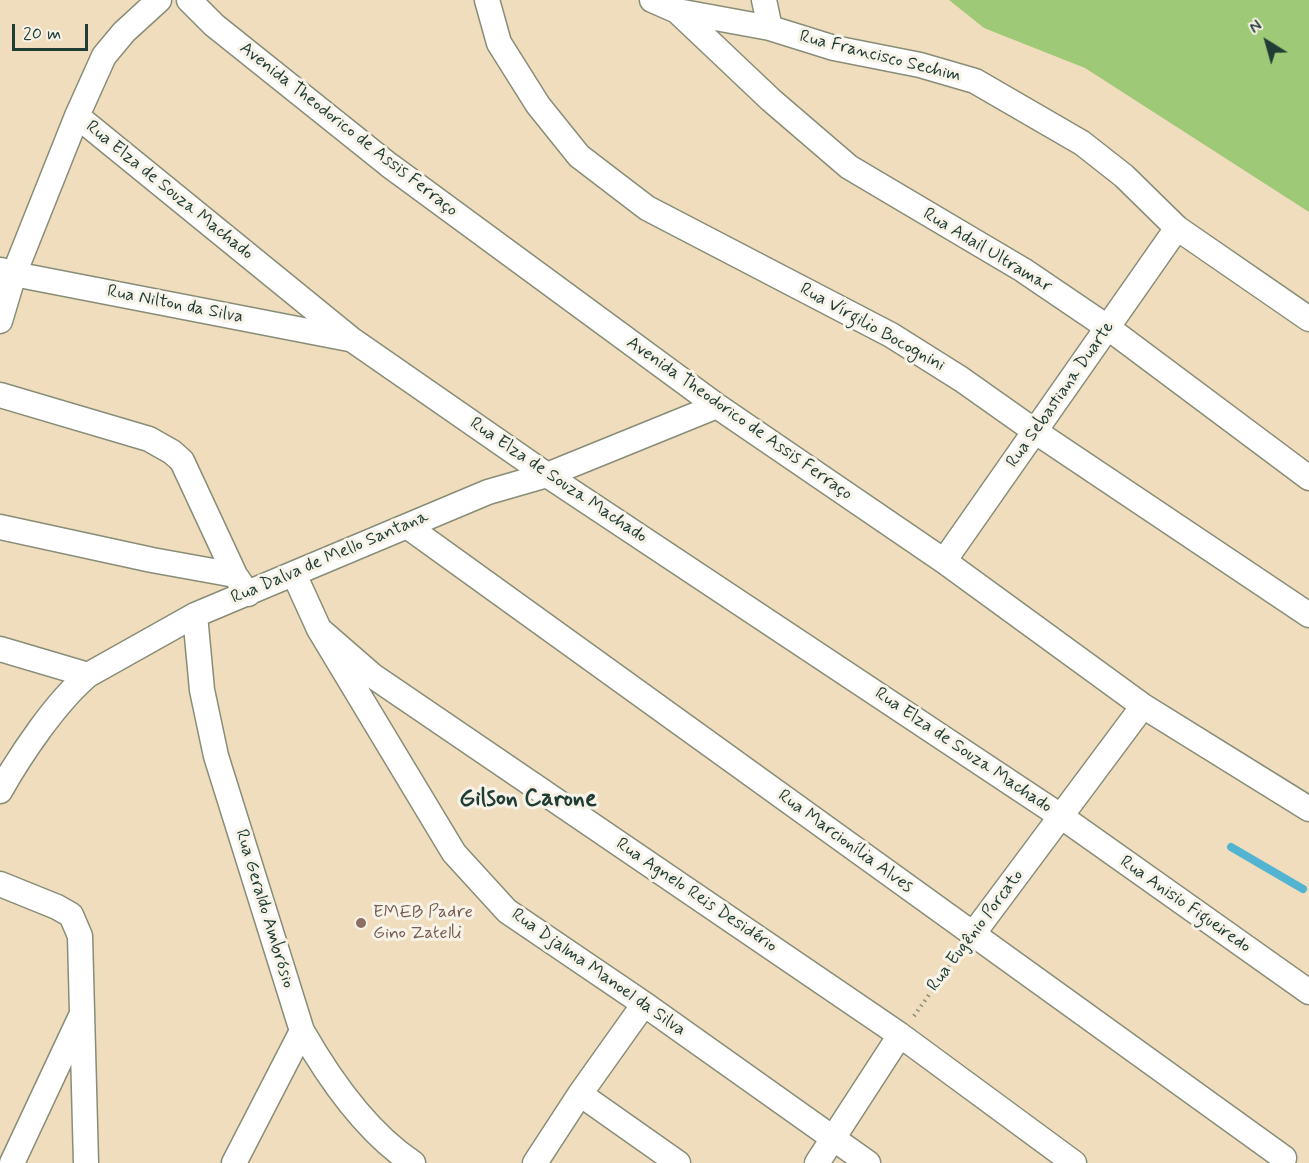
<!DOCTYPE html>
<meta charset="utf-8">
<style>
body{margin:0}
#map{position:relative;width:1309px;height:1163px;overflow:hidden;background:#f0ddbd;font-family:Mynerve,sans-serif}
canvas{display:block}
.north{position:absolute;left:1237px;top:12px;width:60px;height:60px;-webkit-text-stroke:4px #f7f3e8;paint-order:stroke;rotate:323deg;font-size:16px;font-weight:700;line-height:24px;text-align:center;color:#1f3d34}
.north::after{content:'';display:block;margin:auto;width:21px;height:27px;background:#1f3d34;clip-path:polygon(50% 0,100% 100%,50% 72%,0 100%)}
.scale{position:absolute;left:12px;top:24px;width:76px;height:27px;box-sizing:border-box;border:3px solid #1f3d34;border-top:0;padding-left:8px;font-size:18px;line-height:21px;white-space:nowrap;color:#1f3d34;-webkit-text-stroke:4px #f7f3e8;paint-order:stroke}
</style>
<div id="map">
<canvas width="1309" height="1163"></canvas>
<div class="north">N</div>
<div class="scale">20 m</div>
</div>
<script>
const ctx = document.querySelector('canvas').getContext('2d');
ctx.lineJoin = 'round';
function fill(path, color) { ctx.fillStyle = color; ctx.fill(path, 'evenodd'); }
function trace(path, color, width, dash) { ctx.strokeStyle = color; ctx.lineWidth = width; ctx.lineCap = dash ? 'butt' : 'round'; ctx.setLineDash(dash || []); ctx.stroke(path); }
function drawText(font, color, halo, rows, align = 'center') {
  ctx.font = font + ' Mynerve,sans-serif'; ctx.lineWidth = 6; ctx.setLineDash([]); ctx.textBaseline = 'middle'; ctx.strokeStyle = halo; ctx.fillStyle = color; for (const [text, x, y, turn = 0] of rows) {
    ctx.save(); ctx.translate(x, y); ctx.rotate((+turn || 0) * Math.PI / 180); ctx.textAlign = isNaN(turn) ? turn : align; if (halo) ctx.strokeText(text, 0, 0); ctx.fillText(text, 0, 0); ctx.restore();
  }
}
fill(new Path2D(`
 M949,0H1309V212L1085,68L984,28Z`), '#9ec976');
trace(new Path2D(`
 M1231,847L1303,889`), '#53b4d1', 8);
const minor = new Path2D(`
 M189,0L214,25L389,165L717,406L944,561L1143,706L1309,809
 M487,0L499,43L538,105L579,156L647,208L891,335L961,379L1036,432L1309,615
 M652,0L677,11L770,28L834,48L920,65L975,81L1082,143L1124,176L1177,228L1309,319
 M764,0L770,28
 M677,11L771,100L849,167L1023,270L1107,327L1309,478
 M77,116L351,339L547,475L1062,817L1309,992
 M1,270L14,274L349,339
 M0,321L14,274L77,116L104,56L124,32L159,0
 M0,395L149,439L172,452L182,461L235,575L248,594
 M407,526L1284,1158
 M0,527L152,560L235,575
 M944,561L1177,228
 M294,574L319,629L454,853L507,911L644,1004L868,1163
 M195,615L202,690L216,756L302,1031C330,1080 366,1132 413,1163
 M319,629L373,676L900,1035L1074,1163
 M0,649L88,675
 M0,791C21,754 56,702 88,675L195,615L488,492L547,475L717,406
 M0,884L57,907L71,915L80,936L86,1163
 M973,934L1143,706
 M580,1094L644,1004
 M12,1163L80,1018
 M234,1163L302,1031
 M535,1163L580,1094L678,1163
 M817,1163L900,1035`);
trace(minor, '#888d78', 27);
trace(new Path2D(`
 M914,1016L960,951`), '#888d78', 4, [1.5, 4.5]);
trace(minor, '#fff', 24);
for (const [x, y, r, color] of [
 [361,923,6,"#8d6e63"]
]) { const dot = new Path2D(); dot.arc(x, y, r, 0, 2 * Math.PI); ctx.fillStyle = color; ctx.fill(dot); trace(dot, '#f7f3e8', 2); }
drawText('18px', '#1f3d34', '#f7f3e8', [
 ["Rua Francisco Sechim",880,57,14],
 ["Avenida Theodorico de Assis Ferraço",348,130,38],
 ["Rua Elza de Souza Machado",169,191,39],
 ["Rua Adail Ultramar",987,251,31],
 ["Rua Nilton da Silva",175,305,11],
 ["Rua Vírgilio Bocognini",872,328,29],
 ["Rua Sebastiana Duarte",1061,395,-55],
 ["Avenida Theodorico de Assis Ferraço",739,419,35],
 ["Rua Elza de Souza Machado",558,481,34],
 ["Rua Dalva de Mello Santana",330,558,-23],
 ["Rua Elza de Souza Machado",963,751,34],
 ["Rua Marcionília Alves",845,842,36],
 ["Rua Agnelo Reis Desidério",696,896,34],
 ["Rua Anisio Figueiredo",1185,905,35],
 ["Rua Geraldo Ambrósio",264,909,73],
 ["Rua Eugênio Porcato",976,931,-53],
 ["Rua Djalma Manoel da Silva",598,973,35]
]);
drawText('18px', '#785e54', '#f7f3e8', [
 ["EMEB Padre",373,913],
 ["Gino Zatelli",373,934]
], 'left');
drawText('bold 24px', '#1f3d34', '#f7f3e8', [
 ["Gilson Carone",528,800]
]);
</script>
